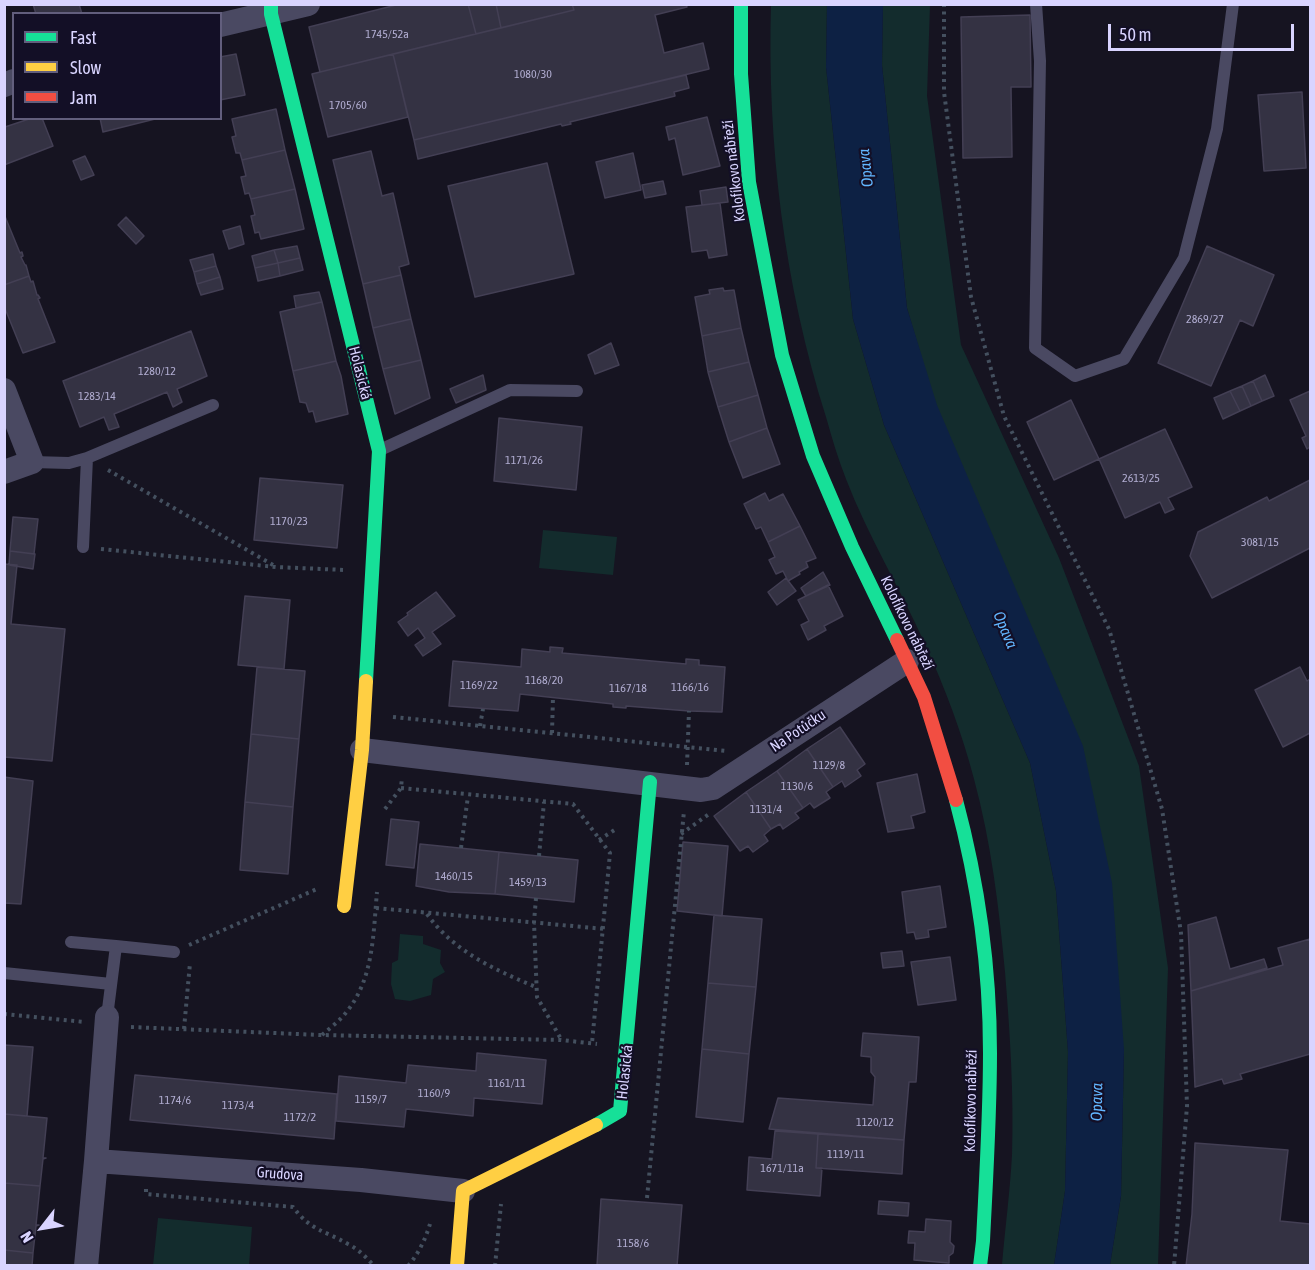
<!DOCTYPE html>
<meta charset="utf-8">
<style>
body{margin:0}
#map{position:relative;width:1315px;height:1270px;overflow:hidden;background:#161421;font-family:"Asap Condensed",sans-serif}
canvas{display:block}
.frame{position:absolute;inset:0;border:6px solid #d9d4ff;pointer-events:none}
.legend{position:absolute;left:12px;top:12px;width:210px;height:108px;box-sizing:border-box;background:#130f26;border:2px solid #625e7d;margin:0;padding:8px 10px;list-style:none;font-size:18px;color:#d9d4ff}
.legend li{display:flex;align-items:center;gap:12px;height:30px}
.legend b{width:30px;border:2px solid #625e7d}
.north{position:absolute;left:12px;top:1198px;width:60px;height:60px;-webkit-text-stroke:4px #130f26;paint-order:stroke;rotate:239deg;font-size:16px;font-weight:700;line-height:24px;text-align:center;color:#d9d4ff}
.north::after{content:'';display:block;margin:auto;width:21px;height:27px;background:#d9d4ff;clip-path:polygon(50% 0,100% 100%,50% 72%,0 100%)}
.scale{position:absolute;left:1108px;top:24px;width:186px;height:27px;box-sizing:border-box;border:3px solid #d9d4ff;border-top:0;padding-left:8px;font-size:18px;line-height:21px;white-space:nowrap;color:#d9d4ff;-webkit-text-stroke:4px #130f26;paint-order:stroke}
</style>
<div id="map">
<canvas width="1315" height="1270"></canvas>
<div class="frame"></div>
<ul class="legend">
<li><b style="height:8px;background:#16e098"></b>Fast</li>
<li><b style="height:8px;background:#ffcf43"></b>Slow</li>
<li><b style="height:8px;background:#f24e42"></b>Jam</li>
</ul>
<div class="north">N</div>
<div class="scale">50 m</div>
</div>
<script>
const ctx = document.querySelector('canvas').getContext('2d');
ctx.lineJoin = 'round';
function fill(path, color) { ctx.fillStyle = color; ctx.fill(path, 'evenodd'); }
function trace(path, color, width, dash) { ctx.strokeStyle = color; ctx.lineWidth = width; ctx.lineCap = dash ? 'butt' : 'round'; ctx.setLineDash(dash || []); ctx.stroke(path); }
function drawText(font, color, halo, rows, align = 'center') {
  ctx.font = font + ' "Asap Condensed",sans-serif'; ctx.lineWidth = 4.5; ctx.setLineDash([]); ctx.textBaseline = 'middle'; ctx.strokeStyle = halo; ctx.fillStyle = color; for (const [text, x, y, turn = 0] of rows) {
    ctx.save(); ctx.translate(x, y); ctx.rotate((+turn || 0) * Math.PI / 180); ctx.textAlign = isNaN(turn) ? turn : align; if (halo) ctx.strokeText(text, 0, 0); ctx.fillText(text, 0, 0); ctx.restore();
  }
}
fill(new Path2D(`
 M771,5H827L826,67L853,319L884,425L1030,763L1056,891L1068,1052L1065,1191L1054,1265H1002C1005,1229 1010,1192 1012,1155C1014,1094 1010,1033 1005,972C999,907 991,842 974,779C962,733 945,688 925,644C900,588 868,536 846,479C838,459 832,438 826,417C784,284 767,144 771,5Z
 M883,5H930L927,96L961,345L1059,558L1139,766L1168,968L1158,1265H1110L1121,1196L1124,1050L907,308L882,65Z
 M543,530L617,537L613,575L539,568Z
 M400,934L423,936V944L441,950L440,963L445,972L433,979L431,995L410,1001L395,999L391,984L392,963L398,960Z
 M158,1218L252,1227L249,1265H153Z`), '#132c2d');
fill(new Path2D(`
 M827,5H883L882,65L907,308L937,405L1083,746L1112,883L1124,1050L1121,1196L1110,1265H1054L1065,1191L1068,1052L1056,891L1030,763L884,425L853,319L826,67Z`), '#0d2144');
const building = new Path2D(`
 M33,4H79L82,14H36Z
 M400,4H468L476,34L320,72L309,27Z
 M468,4H496L501,28L476,34Z
 M496,4H572L574,10L501,28Z
 M572,4H686L687,7L655,15L664,53L703,43L709,69L414,140L393,54L574,10Z
 M1030,15L1031,87H1011L1012,157L963,158L961,17Z
 M236,54L245,95L220,100V57Z
 M393,54L408,117L328,137L312,74Z
 M686,75L689,88L674,92L675,96L570,122L571,124L562,126L561,124L418,159L414,140Z
 M1302,92L1306,168L1264,171L1258,95Z
 M276,109L285,150L242,160L240,153H236L232,137L236,136L232,119Z
 M707,117L720,166L683,175L675,138L669,140L666,127Z
 M32,118H42L53,146L4,165L5,127Z
 M100,118H159L103,132Z
 M285,150L295,189L251,199L249,193L245,194L241,177L246,176L242,160Z
 M371,151L382,196L393,193L409,264L399,267L401,275L363,284L333,160Z
 M633,153L641,190L605,198L596,162Z
 M85,156L94,175L81,180L73,161Z
 M547,163L574,274L475,297L448,186Z
 M663,181L666,194L645,198L642,185Z
 M726,187L728,202L702,205L700,191Z
 M295,189L304,229L261,239L259,232L255,233L251,216L255,215L251,199Z
 M720,203L727,255L709,258L707,250L692,252L686,207Z
 M4,214L20,253L22,252L23,256L21,257L25,265H26L29,276L4,285Z
 M126,217L144,236L136,244L118,225Z
 M240,226L244,244L229,249L223,231Z
 M297,246L300,258L278,263L274,250Z
 M1207,246L1274,275L1253,326L1240,320L1211,386L1158,363Z
 M274,250L278,263L255,268L252,256Z
 M213,254L216,266L194,272L190,260Z
 M300,258L303,270L280,276L278,263Z
 M278,263L280,276L258,281L255,268Z
 M216,266L220,277L197,284L194,272Z
 M401,275L411,319L373,328L363,284Z
 M29,276L31,282L33,281L37,295H38L40,298L38,299L55,342L23,353L4,306V285Z
 M220,277L223,289L201,295L197,284Z
 M723,288L724,291L734,290L741,328L702,336L695,297L710,294L709,290Z
 M319,292L322,302L296,308L294,296Z
 M322,302L336,361L293,371L280,312Z
 M411,319L421,360L383,369L373,328Z
 M741,328L749,362L708,372L702,336Z
 M191,331L207,376L177,389L182,402L173,407L167,392L114,414L119,427L109,430L104,417L80,427L63,381Z
 M611,343L619,365L595,374L588,355Z
 M421,360L430,398L395,414L383,369Z
 M336,361L341,376L348,414L316,422L313,411L309,412L306,403L300,402L293,371Z
 M749,362L758,395L718,407L708,372Z
 M483,375L486,390L456,403L450,389Z
 M1265,375L1274,396L1262,401L1253,381Z
 M1253,381L1262,401L1251,406L1242,386Z
 M1242,386L1251,406L1240,411L1230,391Z
 M1230,391L1240,411L1223,419L1214,398Z
 M1310,391V447L1307,449L1302,438L1306,436L1290,400Z
 M758,395L767,428L729,442L718,407Z
 M1071,400L1099,459L1054,480L1027,422Z
 M499,418L582,427L576,490L494,481Z
 M767,428L780,464L743,478L729,442Z
 M1165,429L1192,487L1168,498L1174,509L1165,513L1160,502L1125,518L1099,459Z
 M260,478L343,485L337,548L254,540Z
 M1310,480V548L1212,598L1190,556L1198,532L1267,497L1269,501Z
 M765,493L769,501L783,494L800,526L768,542L761,527L756,529L744,504Z
 M13,517L38,519L34,554L10,551Z
 M800,526L816,558L806,562L808,567L799,572L800,574L788,581L783,571L776,574L769,560L775,557L768,542Z
 M10,551L35,554L33,569L9,565Z
 M4,564L17,565L11,624L65,629L52,761L4,757Z
 M823,572L830,585L806,596L801,588Z
 M786,578L796,591L777,605L768,592Z
 M828,585L843,616L824,626L826,630L808,640L801,625L809,621L798,600Z
 M436,592L455,616L432,632L441,644L423,656L415,645L425,638L418,628L408,636L398,622L408,615L407,613Z
 M245,596L290,600L284,669L238,665Z
 M550,647L563,648L562,653L686,664V659L699,660V665L725,667L722,712L689,711L626,706V708L613,707V704L520,694L518,711L449,706L453,661L521,667L522,649L550,652Z
 M257,667L305,671L299,739L251,734Z
 M1300,667L1307,681L1310,679V733L1283,747L1255,690Z
 M840,727L865,764L857,770L861,776L845,787L842,781L833,787L807,749Z
 M251,734L299,739L293,807L245,802Z
 M807,749L833,787L826,792L830,798L814,808L810,803L803,808L777,771Z
 M777,771L803,808L795,813L799,818L783,829L780,824L771,829L746,792Z
 M917,774L925,812L911,816L914,828L888,832L877,783Z
 M4,777L33,781L21,904L4,903Z
 M746,792L771,829L764,835L768,841L753,852L748,846L740,851L714,816Z
 M245,802L293,807L288,874L240,870Z
 M391,819L419,822L414,868L386,865Z
 M683,842L728,846L722,916L677,911Z
 M420,844L499,852L495,894L449,892L416,886Z
 M499,852L578,860L574,902L495,894Z
 M940,886L946,927L928,930L929,937L916,939L914,932L907,933L902,892Z
 M714,915L762,919L756,987L708,983Z
 M1216,917L1230,969L1264,959L1267,968L1191,991L1188,925Z
 M1310,939V1054L1240,1074L1242,1079L1224,1084L1222,1079L1195,1087L1191,991L1283,965L1278,948Z
 M902,951L904,966L883,968L881,953Z
 M950,957L956,1000L918,1005L911,962Z
 M708,983L756,987L749,1054L702,1049Z
 M863,1033L919,1037L916,1082H909L904,1140L769,1129L778,1098L873,1105L875,1077L871,1072V1057L861,1056Z
 M4,1045L33,1047L27,1116L4,1114Z
 M702,1049L749,1054L743,1122L696,1117Z
 M477,1053L546,1060L542,1104L474,1098L473,1116L406,1109L404,1127L336,1121L339,1076L406,1083L408,1065L476,1071Z
 M135,1075L337,1094L334,1139L130,1120Z
 M4,1114L47,1118L43,1158H46L43,1159L40,1186L4,1183Z
 M775,1131L818,1134L816,1168H822L820,1196L747,1190L749,1157L772,1159Z
 M818,1134L904,1140L902,1174L816,1168Z
 M1195,1143L1288,1150L1280,1221L1310,1224V1266H1186L1192,1214Z
 M4,1183L40,1186L36,1225H39L36,1226L33,1253L4,1250Z
 M601,1199L682,1205L677,1266H597Z
 M879,1201L909,1203L908,1216L878,1214Z
 M926,1219L951,1221L950,1242L954,1246L953,1253L949,1256V1263L914,1260L915,1243H908L909,1231L925,1232Z
 M4,1250L33,1253L32,1266H4Z`);
fill(building, '#343243');
trace(building, '#433f54', 1.5);
trace(new Path2D(`
 M944,4V92L971,297L1004,416L1109,629L1162,809L1181,933L1187,1106L1174,1266
 M108,470L273,565
 M101,549L276,567L345,570
 M393,717L726,751
 M480,726L483,709
 M552,733L553,697
 M687,765L689,711
 M401,788L573,804L610,853L592,1043
 M385,809L401,788L402,777
 M681,834L709,814
 M599,840L616,829
 M461,848L468,796
 M539,856L544,802
 M536,898L534,922L537,997L561,1039
 M376,908L605,929
 M427,914C453,951 495,970 536,987
 M189,945L317,889
 M4,1014L85,1022
 M131,1027L321,1035L561,1040L597,1044
 M184,1029L190,963
 M322,1035C329,1029 337,1023 343,1016C374,982 373,935 377,892
 M146,1189V1194L293,1207C311,1231 324,1230 348,1244C358,1249 366,1257 374,1266
 M647,1198L684,811
 M408,1266C419,1253 425,1240 430,1224
 M495,1266L501,1204`), '#44505f', 4, [3, 4.5]);
trace(new Path2D(`
 M1036,4L1040,61L1035,348L1075,376L1124,359L1184,258L1217,129L1233,4
 M380,450L510,390L577,391
 M32,462L69,463L87,458L213,405
 M83,547L87,458
 M71,942L116,946
 M4,973L111,984
 M107,1017L116,946L174,952`), '#4a4962', 12);
trace(new Path2D(`
 M220,25L308,4
 M4,85L14,81
 M4,390L32,462L4,472
 M362,750L701,790L713,788L907,661
 M96,1161L361,1180L463,1191
 M86,1266L96,1161L107,1017`), '#4a4962', 24);
trace(new Path2D(`
 M271,4V14L379,451L366,681
 M741,4V74L749,182L782,355L813,456L852,547L897,640
 M956,800C978,882 990,968 990,1053C990,1116 986,1179 983,1241L980,1266
 M596,1125L620,1111L650,782`), '#16e098', 14);
trace(new Path2D(`
 M344,906L362,750L366,681
 M457,1266L463,1191L596,1125`), '#ffcf43', 14);
trace(new Path2D(`
 M897,640L924,697L956,800`), '#f24e42', 14);
drawText('12px', '#b0acd0', null, [
 ["1745/52a",387,34],
 ["1080/30",533,74],
 ["1705/60",348,105],
 ["2869/27",1205,319],
 ["1280/12",157,371],
 ["1283/14",97,396],
 ["1171/26",524,460],
 ["2613/25",1141,478],
 ["1170/23",289,521],
 ["3081/15",1260,542],
 ["1168/20",544,680],
 ["1169/22",479,685],
 ["1166/16",690,687],
 ["1167/18",628,688],
 ["1129/8",829,765],
 ["1130/6",797,786],
 ["1131/4",766,809],
 ["1460/15",454,876],
 ["1459/13",528,882],
 ["1161/11",507,1083],
 ["1160/9",434,1093],
 ["1159/7",371,1099],
 ["1174/6",175,1100],
 ["1173/4",238,1105],
 ["1172/2",300,1117],
 ["1120/12",875,1122],
 ["1119/11",846,1154],
 ["1671/11a",782,1168],
 ["1158/6",633,1243]
]);
drawText('15px', '#d9d4ff', '#130f26', [
 ["Kolofíkovo nábřeží",734,171,-97],
 ["Holasická",360,373,76],
 ["Kolofíkovo nábřeží",907,623,64],
 ["Na Potůčku",798,731,-34],
 ["Holasická",625,1072,-84],
 ["Kolofíkovo nábřeží",971,1101,-89],
 ["Grudova",280,1174,4]
]);
drawText('italic 16px', '#62b6ff', '#130f26', [
 ["Opava",866,168,-96],
 ["Opava",1005,630,67],
 ["Opava",1097,1102,-89]
]);
</script>
